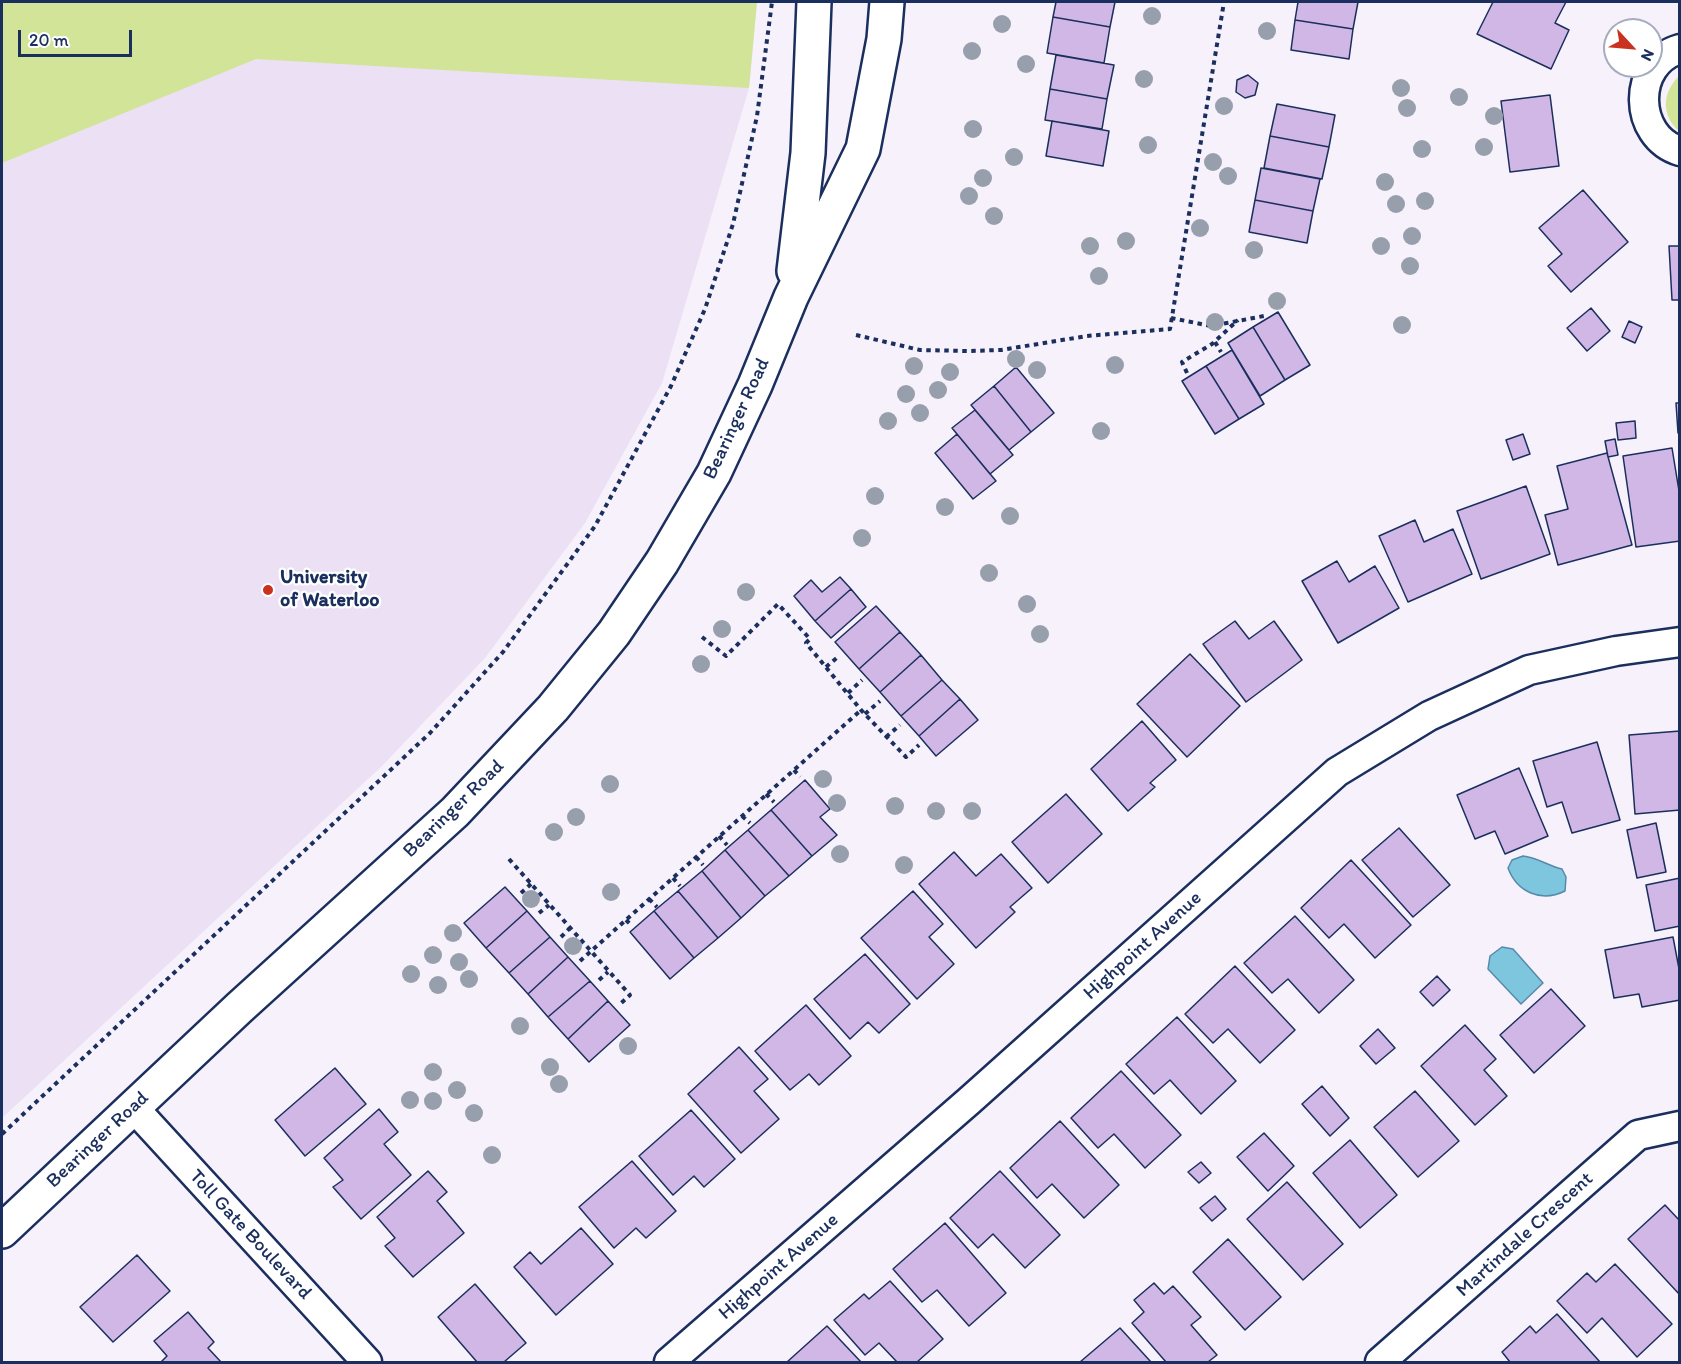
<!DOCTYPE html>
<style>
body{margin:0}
#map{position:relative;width:1681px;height:1364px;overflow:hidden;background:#f6f1fa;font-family:Itim,sans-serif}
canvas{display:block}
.frame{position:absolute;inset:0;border:3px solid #1b2f5e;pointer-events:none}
.north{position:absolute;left:1603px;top:18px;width:60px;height:60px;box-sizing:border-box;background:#fff;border:2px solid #a4acbf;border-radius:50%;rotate:116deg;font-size:16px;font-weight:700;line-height:24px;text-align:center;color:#1b2f5e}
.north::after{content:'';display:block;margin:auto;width:21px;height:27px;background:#c8321e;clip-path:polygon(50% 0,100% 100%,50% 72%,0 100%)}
.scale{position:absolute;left:18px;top:30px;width:114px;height:27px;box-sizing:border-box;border:3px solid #1b2f5e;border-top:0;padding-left:8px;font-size:18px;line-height:21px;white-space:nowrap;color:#1b2f5e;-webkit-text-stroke:4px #fff;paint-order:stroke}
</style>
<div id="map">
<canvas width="1681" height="1364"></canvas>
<div class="frame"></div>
<div class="north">N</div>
<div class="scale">20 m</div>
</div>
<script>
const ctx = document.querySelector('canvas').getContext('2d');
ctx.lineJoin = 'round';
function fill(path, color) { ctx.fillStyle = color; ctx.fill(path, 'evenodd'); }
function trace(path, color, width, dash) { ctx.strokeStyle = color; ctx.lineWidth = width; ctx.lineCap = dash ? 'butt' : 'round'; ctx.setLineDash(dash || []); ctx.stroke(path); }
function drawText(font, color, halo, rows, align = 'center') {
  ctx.font = font + ' Itim,sans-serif'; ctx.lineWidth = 4.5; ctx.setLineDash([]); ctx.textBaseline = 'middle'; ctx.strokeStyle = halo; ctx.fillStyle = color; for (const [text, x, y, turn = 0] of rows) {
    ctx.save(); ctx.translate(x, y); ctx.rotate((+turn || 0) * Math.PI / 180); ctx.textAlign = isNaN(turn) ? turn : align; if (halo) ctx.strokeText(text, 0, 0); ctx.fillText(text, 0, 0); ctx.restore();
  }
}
fill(new Path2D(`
 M2,2H757L749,88L662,383L585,523L485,658L381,767L2,1118Z`), '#ebe0f4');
fill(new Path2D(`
 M2,2H757L749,88L256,59L2,163Z
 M1679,76V131C1661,115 1662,93 1679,76Z`), '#d2e498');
const water = new Path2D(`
 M1523,856C1536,857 1549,866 1562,869L1566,877L1565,891C1541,903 1517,892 1508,868L1512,860Z
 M1502,947L1513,949L1543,983L1521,1004L1488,969L1490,956Z`);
fill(water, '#7dc6de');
trace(water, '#568aab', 1.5);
const building = new Path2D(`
 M1056,2H1115L1110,27L1053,17Z
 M1298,2H1358L1353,29L1295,20Z
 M1493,2H1566L1555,23L1569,30L1551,69L1477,34Z
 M1053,17L1110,27L1104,63L1047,53Z
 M1295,20L1353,29L1349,59L1291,50Z
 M1056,55L1114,65L1107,99L1050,89Z
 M1248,75L1258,83L1255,95L1245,98L1236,92L1237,80Z
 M1050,89L1107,99L1102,129L1045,120Z
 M1550,95L1559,166L1510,172L1501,101Z
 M1277,104L1335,115L1329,147L1270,136Z
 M1052,121L1109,131L1103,166L1046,156Z
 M1270,136L1329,147L1322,179L1264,168Z
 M1261,168L1320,179L1313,211L1255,200Z
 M1583,190L1628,242L1571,292L1548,266L1562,254L1539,228Z
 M1255,200L1313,211L1307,243L1249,232Z
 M1669,246H1680V300H1672Z
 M1591,308L1610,331L1587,351L1567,328Z
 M1278,312L1310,365L1285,380L1253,327Z
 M1629,321L1642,327L1635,343L1622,337Z
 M1253,327L1285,380L1260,396L1228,343Z
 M1232,350L1264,404L1239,419L1206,366Z
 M1206,366L1239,419L1215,434L1182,381Z
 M1016,367L1054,413L1031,432L994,386Z
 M994,386L1031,432L1009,450L971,405Z
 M1676,403H1680V433H1678Z
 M975,410L1013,455L990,474L952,428Z
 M1635,421L1636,438L1618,440L1616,423Z
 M957,434L996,481L973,499L935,453Z
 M1523,434L1530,454L1513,460L1506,440Z
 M1615,439L1618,455L1608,457L1605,441Z
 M1672,448L1680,497V541L1636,547L1623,456Z
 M1607,453L1632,545L1558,565L1545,515L1568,509L1557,466Z
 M1526,486L1550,554L1481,579L1457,511Z
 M1415,520L1424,542L1453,529L1472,574L1408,602L1379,536Z
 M1337,561L1349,582L1375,566L1399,608L1338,643L1302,581Z
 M840,577L851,589L815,621L794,596L811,580L822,592Z
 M851,589L866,607L831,638L815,621Z
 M876,606L900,632L859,669L835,642Z
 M1235,621L1249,639L1274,621L1302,660L1246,702L1203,644Z
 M900,632L921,655L880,692L859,669Z
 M1190,654L1240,706L1187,757L1137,704Z
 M921,655L942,680L901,716L880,692Z
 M942,680L960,699L919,736L901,716Z
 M960,699L978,720L936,756L919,736Z
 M1142,721L1176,760L1150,783L1155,787L1128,811L1091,769Z
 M1680,731V810L1635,814L1629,735Z
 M1597,742L1620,820L1572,833L1562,802L1547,807L1533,761Z
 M1519,768L1548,836L1505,854L1495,831L1475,839L1457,795Z
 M805,780L830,809L820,817L837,835L812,856L771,810Z
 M1066,794L1102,834L1048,883L1012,842Z
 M771,810L812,856L789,876L748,830Z
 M1656,823L1666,872L1637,878L1627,830Z
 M1399,828L1450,885L1413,917L1362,860Z
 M748,830L789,876L765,896L725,850Z
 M725,850L765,896L741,918L702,871Z
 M954,852L976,876L1001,854L1032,888L1010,907L1015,912L976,948L919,884Z
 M1351,860L1411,925L1375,958L1344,924L1329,938L1301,908Z
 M702,871L741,918L718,938L678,891Z
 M1680,878V926L1655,931L1646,885Z
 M505,887L527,911L486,948L464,923Z
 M678,891L718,938L694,958L654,911Z
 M913,891L943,924L929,937L954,964L917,999L861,938Z
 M527,911L550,937L509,973L486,948Z
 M654,911L694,958L670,979L630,932Z
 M1295,916L1354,980L1319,1013L1288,979L1272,993L1244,963Z
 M550,937L568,957L528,994L509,973Z
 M1673,937L1680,974V1000L1642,1007L1639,994L1614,998L1605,950Z
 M865,954L910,1004L879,1033L868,1022L850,1039L814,999Z
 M568,957L590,981L548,1017L528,994Z
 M1235,966L1295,1030L1260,1063L1228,1029L1213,1043L1185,1014Z
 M1437,976L1450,990L1433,1006L1420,992Z
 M590,981L608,1001L568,1039L548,1017Z
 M1551,989L1585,1026L1534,1073L1500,1035Z
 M608,1001L630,1025L589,1062L568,1039Z
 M806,1005L851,1056L819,1085L809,1074L790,1090L755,1051Z
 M1177,1017L1236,1081L1201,1114L1170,1080L1154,1094L1126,1064Z
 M1465,1025L1496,1059L1484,1070L1507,1096L1475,1125L1421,1066Z
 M1378,1029L1395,1048L1376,1064L1360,1046Z
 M739,1047L768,1079L754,1091L779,1119L741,1153L688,1094Z
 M335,1068L366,1104L305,1156L275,1120Z
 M1121,1071L1181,1135L1145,1168L1114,1134L1098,1148L1071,1118Z
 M1322,1086L1349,1118L1330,1136L1302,1104Z
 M1415,1091L1459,1141L1418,1177L1374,1127Z
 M379,1109L398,1132L384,1144L411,1175L361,1219L333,1187L343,1180L324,1158Z
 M691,1110L735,1159L704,1187L694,1176L673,1195L639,1156Z
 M1060,1121L1119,1185L1084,1218L1052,1184L1037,1198L1010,1168Z
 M1264,1133L1294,1166L1268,1191L1237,1157Z
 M1350,1140L1397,1195L1360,1228L1313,1173Z
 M632,1161L676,1211L646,1238L636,1228L614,1248L579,1207Z
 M1201,1162L1211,1173L1199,1183L1188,1172Z
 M428,1171L447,1192L437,1201L464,1233L413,1277L385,1246L395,1238L377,1217Z
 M1000,1171L1060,1235L1025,1268L993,1234L978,1248L950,1218Z
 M1287,1182L1343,1244L1303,1280L1247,1219Z
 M1215,1196L1226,1209L1212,1221L1200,1208Z
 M1665,1205L1680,1221V1295L1628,1239Z
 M945,1223L1006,1293L969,1326L937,1290L922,1302L893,1269Z
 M581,1228L613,1264L556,1315L514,1267L530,1252L541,1264Z
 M1228,1239L1281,1297L1245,1330L1193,1272Z
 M137,1255L170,1291L113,1342L80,1307Z
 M1615,1264L1672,1324L1637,1357L1602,1318L1587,1333L1557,1301L1587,1273L1596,1282Z
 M890,1281L943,1339L917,1362H897L879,1343L865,1355L834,1320L864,1294L869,1299Z
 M1154,1283L1164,1294L1173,1286L1201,1317L1191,1325L1217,1355L1208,1362H1166L1132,1323L1144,1312L1134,1300Z
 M475,1284L526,1343L504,1362H477L438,1317Z
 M188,1312L214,1342L208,1348L221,1362H161L167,1356L154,1341Z
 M1557,1314L1600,1362H1510L1502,1352L1530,1326L1536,1333Z
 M827,1326L861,1362H787Z
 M1120,1328L1151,1362H1080Z`);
fill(building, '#d0b7e5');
trace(building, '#1b2f5e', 1.5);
const street = new Path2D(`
 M1680,49C1631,63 1633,137 1680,151
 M133,1107L367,1362
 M669,1362L969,1101L1337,772L1429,716L1529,670L1616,651L1680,642
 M1380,1362L1638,1135L1680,1126`);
const secondary = new Path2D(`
 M794,271L808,153L814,2
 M2,1231L239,1008L455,812L553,708L614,633L662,562L714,473L755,385L791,297L863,149L884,39L887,2`);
trace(street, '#1b2f5e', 33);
trace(secondary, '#1b2f5e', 38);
trace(new Path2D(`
 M1171,318L1211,326L1264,316
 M856,335L920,350L968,351L1001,350L1087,336L1170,329L1224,2
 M1215,342L1221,352
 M1187,373L1182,362L1212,344L1238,320
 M702,637L726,656L778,604L810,639L806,643L861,710L906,757L919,745
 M826,667L839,656
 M848,693L862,680
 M865,714L880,701
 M886,737L900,725
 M794,770L800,777
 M766,794L774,802
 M742,816L750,823
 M719,836L727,845
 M696,857L703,865
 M509,859L630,995L620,1004
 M673,878L680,886
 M521,893L531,884
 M649,899L657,907
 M539,913L549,905
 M626,920L632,926
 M561,937L570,928
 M580,961L861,710
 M599,980L608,972
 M2,1134L430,733L503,652L595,526L671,386L705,309L733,224L757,116L772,2`), '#1b2f5e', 4, [4.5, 4.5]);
trace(street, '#fff', 28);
trace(secondary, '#fff', 33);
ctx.fillStyle = '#979fac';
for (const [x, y] of [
 [1152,16],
 [1002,24],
 [1267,31],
 [972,51],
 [1026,64],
 [1144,79],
 [1401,88],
 [1459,97],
 [1224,106],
 [1407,108],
 [1494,116],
 [973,129],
 [1148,145],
 [1484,147],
 [1422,149],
 [1014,157],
 [1213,162],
 [1228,176],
 [983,178],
 [1385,182],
 [969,196],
 [1425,201],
 [1396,204],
 [994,216],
 [1200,228],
 [1412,236],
 [1126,241],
 [1090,246],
 [1381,246],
 [1254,250],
 [1410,266],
 [1099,276],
 [1277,301],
 [1215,322],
 [1402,325],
 [1016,359],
 [1115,365],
 [914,366],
 [1037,370],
 [950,372],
 [938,390],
 [906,394],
 [920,413],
 [888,421],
 [1101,431],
 [875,496],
 [945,507],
 [1010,516],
 [862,538],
 [989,573],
 [746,592],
 [1027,604],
 [722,629],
 [1040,634],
 [701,664],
 [823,779],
 [610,784],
 [837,803],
 [895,806],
 [936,811],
 [972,811],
 [576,817],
 [554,832],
 [840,854],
 [904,865],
 [611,892],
 [531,899],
 [453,933],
 [573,946],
 [433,955],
 [459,962],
 [411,974],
 [469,979],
 [438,985],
 [520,1026],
 [628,1046],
 [550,1067],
 [433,1072],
 [559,1084],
 [457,1090],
 [410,1100],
 [433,1101],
 [474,1113],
 [492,1155]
]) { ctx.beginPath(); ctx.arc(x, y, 9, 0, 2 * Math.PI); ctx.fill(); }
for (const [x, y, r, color] of [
 [268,590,6,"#c8321e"]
]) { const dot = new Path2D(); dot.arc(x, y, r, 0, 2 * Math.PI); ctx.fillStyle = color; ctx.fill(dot); trace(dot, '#fff', 2); }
drawText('20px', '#1b2f5e', '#fff', [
 ["Bearinger Road",737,419,-65],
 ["Bearinger Road",454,809,-44],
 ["Highpoint Avenue",1143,946,-42],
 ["Bearinger Road",98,1140,-43],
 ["Toll Gate Boulevard",250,1235,47],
 ["Martindale Crescent",1525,1235,-42],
 ["Highpoint Avenue",779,1267,-41]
]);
drawText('bold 20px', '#1b2f5e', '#fff', [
 ["University",280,578],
 ["of Waterloo",280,601]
], 'left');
</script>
